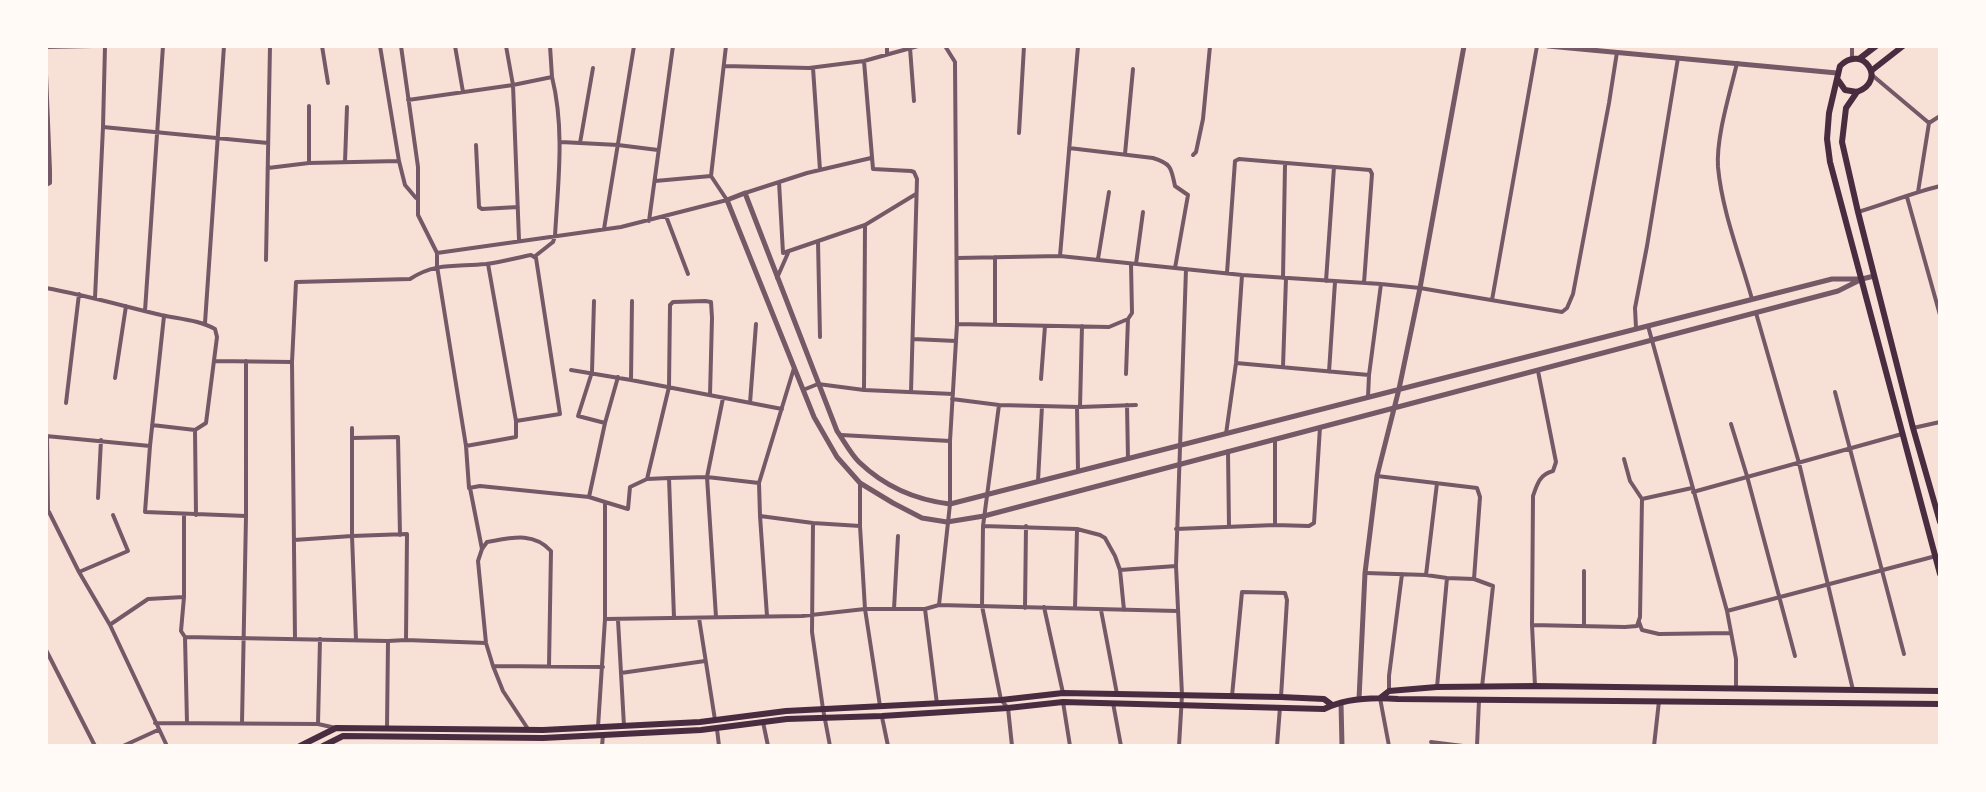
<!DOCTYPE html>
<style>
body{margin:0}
#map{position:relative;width:1986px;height:792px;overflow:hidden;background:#f7e1d7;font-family:"IBM Plex Serif",serif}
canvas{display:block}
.frame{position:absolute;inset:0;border:48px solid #fffaf5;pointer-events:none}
</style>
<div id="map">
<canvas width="1986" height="792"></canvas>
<div class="frame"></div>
</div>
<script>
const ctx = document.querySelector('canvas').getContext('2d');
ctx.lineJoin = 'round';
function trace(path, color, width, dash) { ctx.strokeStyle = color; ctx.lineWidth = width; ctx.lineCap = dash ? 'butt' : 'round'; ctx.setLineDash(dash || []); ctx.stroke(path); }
trace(new Path2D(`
 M322,46L328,83
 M401,46L418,167V215L437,253V266L466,446L469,488L480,486L589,497L605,502V619L598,727
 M455,46L463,92
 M506,46L513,85L519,240
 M550,46L552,77
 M1852,46V58
 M46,47L93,46
 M910,48L914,101
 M887,54V46
 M864,61L873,169L911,171L914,172L917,179L911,392
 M1737,63C1730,93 1716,137 1718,167C1722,211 1740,256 1752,299
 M724,66L809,68L864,61L918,46
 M813,68L820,170
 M46,74L50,170V183L46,185
 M1872,75L1929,123L1940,116
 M408,100L513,85L552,77C565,129 558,183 555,236L553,242L534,257
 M309,106V163
 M103,127L268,143
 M1019,133L1024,46
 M561,142L618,145L658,150
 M580,143L593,68
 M476,145L479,207L482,209L518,207
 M1069,148L1153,158C1172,164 1171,168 1175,186L1188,195L1175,268
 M1125,154L1133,69
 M1193,155L1196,152L1203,119L1210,46
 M399,161L405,185L416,198
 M345,162L347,107
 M268,168L309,163L399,161L380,46
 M655,181L711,176
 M779,182L783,253L865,225L916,194
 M1918,192L1929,123
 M745,193L807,173L871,158
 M1907,197L1940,315
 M1858,212C1885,204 1912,193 1940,186
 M666,216L688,274
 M649,221L673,46
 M604,229L634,46
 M818,241L820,337
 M437,253L621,227L727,200L711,176L726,46
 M1060,256L1078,46
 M995,257V325
 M957,258L1060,256L1242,275L1381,284L1420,288L1562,312L1567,308L1573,294L1609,103L1617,52
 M1098,259L1109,192
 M266,260L270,46
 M488,264L516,421
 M1136,264L1143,212
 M1227,273L1235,161L1239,159L1370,170L1372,174L1364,283
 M777,278L788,253
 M1283,278L1285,165
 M1326,281L1334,167
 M46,288C85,295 123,306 161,315C180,319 199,320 215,329L217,337L206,423L195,430L152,425
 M95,298L103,127L105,46
 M1492,300L1537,46
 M594,301L592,372L578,416L605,423
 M145,311L163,46
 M1756,313L1799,463L1853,690
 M205,323L224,46
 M957,324L1109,327L1128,319L1132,313L1131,264
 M1648,326L1727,611L1736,659V688
 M1636,328L1635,308L1647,246L1678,58
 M913,339L956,341
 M214,361L292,362
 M1236,363L1369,375
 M1283,367L1286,278
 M571,370L631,380L782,409
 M1329,372L1335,282
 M1126,374L1128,319
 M115,378L126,306
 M1041,379L1045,326
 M631,380L632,301
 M803,390L818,384L864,390L953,394
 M864,390L865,225
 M1835,392L1904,654
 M1368,397L1369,375L1381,284
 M952,399L999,405L1080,407L1136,405
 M66,403L79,294
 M750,403L756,324
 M999,405L983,526L1077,529L1100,535L1105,538L1115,556L1120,570L1176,566
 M1127,405L1128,459
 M1077,407L1078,471
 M1080,407L1082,326
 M1731,424L1747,476L1795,656
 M352,428V536L356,640
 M1913,428L1940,422
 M195,430L196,515
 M1226,434L1236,363L1242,275
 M841,435L950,441
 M46,436L150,446L164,316
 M47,436L48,511
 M352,438L398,437L400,535
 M1275,439V525
 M150,446L145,512L246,516
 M1228,451L1229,527
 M1624,459L1630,481L1642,499
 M1377,476L1477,488L1480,497L1474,579
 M669,478L674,618
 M647,479L669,387L670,305L673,302L705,301L711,302L712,318L710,395
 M1038,481L1042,406
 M860,483V526L865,609L880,706
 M470,488L482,549
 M1693,492L1902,434
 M589,497L605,423L618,377
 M98,498L101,440
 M605,502L628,509L630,487L647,479L669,478L707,477L759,483
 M46,512H49L79,572L110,625L167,746
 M184,514V597L181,631L185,637L388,641L406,640L486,643
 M760,516L813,523L860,526
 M813,523L812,632L823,709L830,746
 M983,526L982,606L1001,700L1008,708L1012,746
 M1176,529L1275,525L1309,526L1314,523L1320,427
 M294,540L352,536L407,534L406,640
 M1120,570L1124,610
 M1584,571V626
 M79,572L128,551L113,515
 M1366,573L1426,575L1447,578L1474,579L1493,586L1482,687
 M1426,575L1437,483
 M939,605L950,504V441L957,324L955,62L945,46
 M1044,607L1063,693
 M1025,608L1026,526
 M1075,608L1077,530
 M894,609L898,536
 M925,609L937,704
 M1101,610L1117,694
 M1727,611L1936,556
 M767,616L760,516L759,483L794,368
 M716,617L707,477L723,398
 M699,618L715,720
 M605,619L802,616L865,609H925L939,605L1177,611
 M618,620L624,726
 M1639,622L1642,630L1659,634L1731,633
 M111,624L148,599L184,597
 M1532,625L1625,627L1637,626L1640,617L1642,499L1692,488
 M185,637L187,723
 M295,639L292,362L296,282L410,279C436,262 457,267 486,264C501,262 516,258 531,255L536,258L560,414L516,421V437L466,446
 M46,650L95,746
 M493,666L603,667
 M621,673L705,661
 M1535,686L1532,625L1533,496C1537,484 1540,474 1553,471L1556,462L1538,371
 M1437,687L1447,578
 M1389,691V676L1402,574
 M1232,696L1242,592L1285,593L1287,600L1281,697
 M1380,698L1389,746
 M1063,702L1070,746
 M1113,703L1121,746
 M882,717L888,746
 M763,722L768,746
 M155,723L318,724L336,728
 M242,723L246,516V361
 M318,724L320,639
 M387,728L388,641
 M528,729L503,691L493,666L486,643L478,561L482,549L487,542C510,538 533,531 551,551L549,666
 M717,729L719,746
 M1431,742L1463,746
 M123,746L158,730
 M602,746L603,735
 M1179,746L1182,695L1176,566L1186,269
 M1277,746L1280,707
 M1477,746L1479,700
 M1654,746L1659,701`), '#755966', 4);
trace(new Path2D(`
 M1548,46L1837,73
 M1862,279L1838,291L984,516L947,522L922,518L893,503L860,483L837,457L814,417L727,200L745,193L837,431C844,441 851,454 859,462C884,486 916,500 950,504L1832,279H1862L1874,276
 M1359,699L1365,573L1377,476L1399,389L1420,288L1464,46
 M1341,703L1342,746`), '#755966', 5);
trace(new Path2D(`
 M1859,59L1876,46
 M1871,71L1903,46
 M1838,80L1845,90L1857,92C1888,81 1863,43 1840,66L1829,113L1827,139L1830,162L1940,574
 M1857,92L1846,108L1842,142L1858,212L1913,428L1940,522
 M1380,698L1389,691L1437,687L1535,686L1940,691
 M300,746L336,728L543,730L700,722L786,711L1001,700L1063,693L1281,697L1324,699L1332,705
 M323,746L343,736L543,738L603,735L701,730L787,719L882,716L1008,708L1063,702L1324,709C1346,698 1373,697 1398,699L1940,704`), '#4a2c40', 6);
</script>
